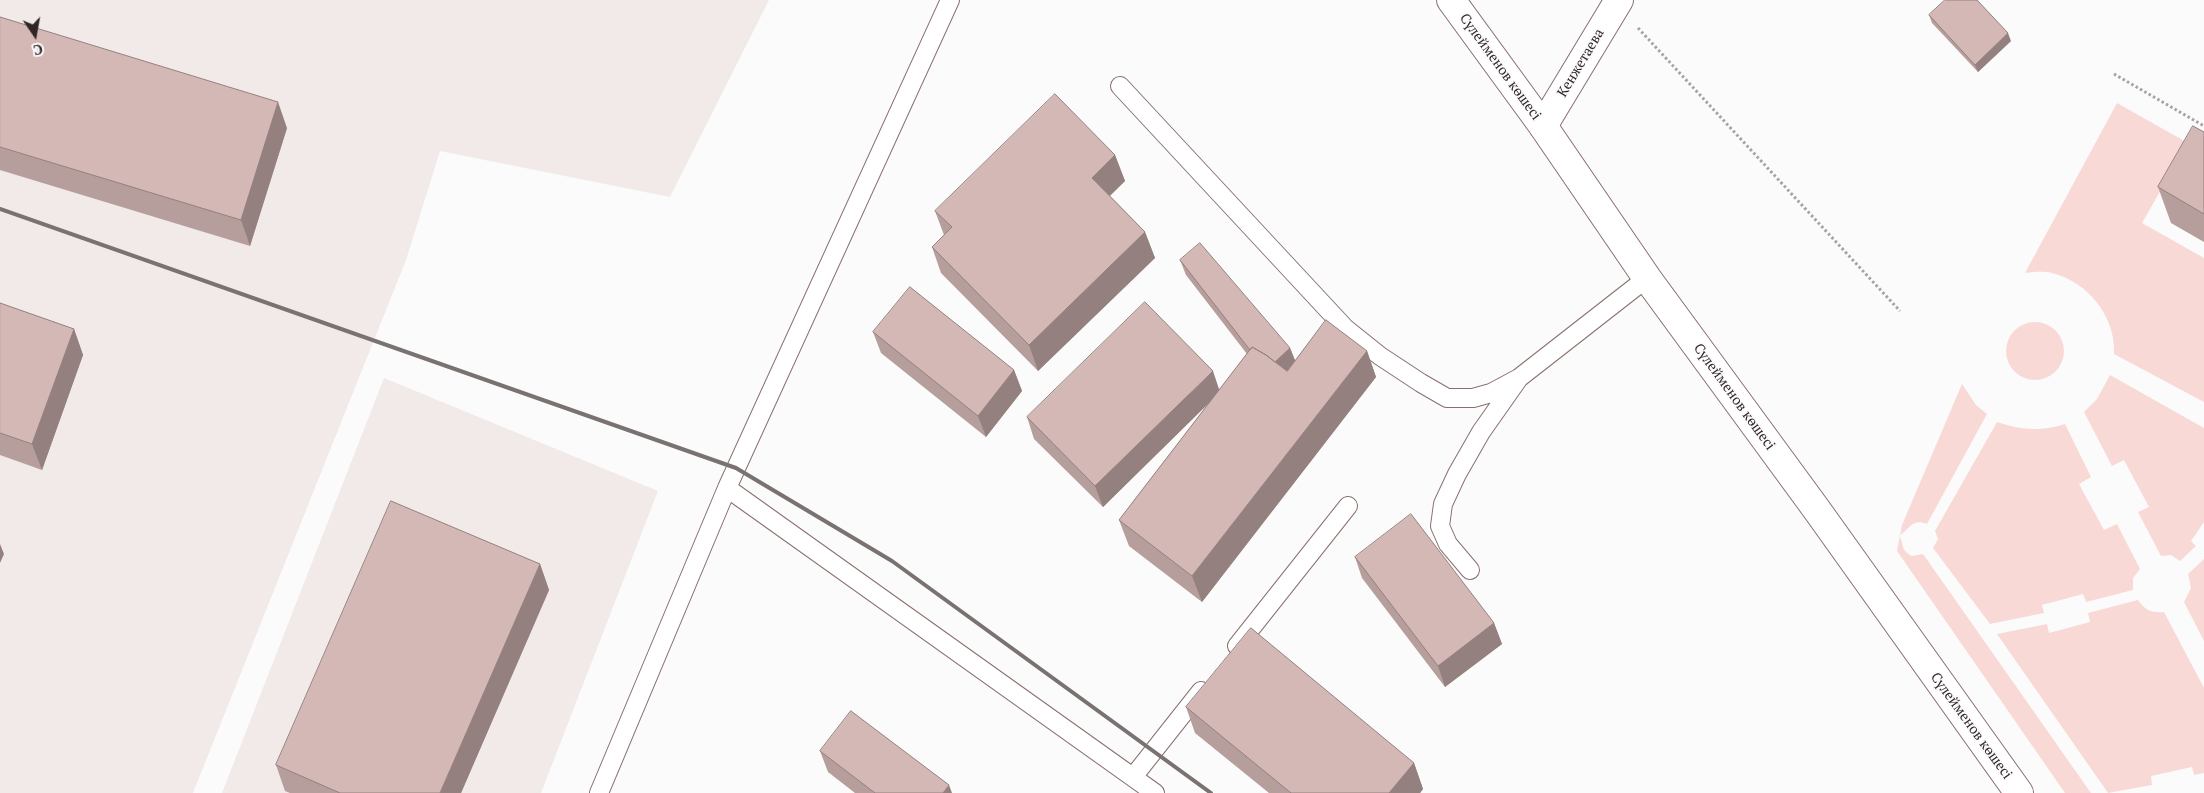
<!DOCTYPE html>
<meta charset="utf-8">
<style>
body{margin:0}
#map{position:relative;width:2204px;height:793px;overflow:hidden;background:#fbfbfb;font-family:"PT Serif",serif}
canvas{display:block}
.north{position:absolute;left:10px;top:10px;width:50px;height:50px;-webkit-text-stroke:4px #fbfbfb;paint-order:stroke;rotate:168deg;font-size:14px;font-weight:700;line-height:20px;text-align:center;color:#312625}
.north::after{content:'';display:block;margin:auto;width:18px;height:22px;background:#312625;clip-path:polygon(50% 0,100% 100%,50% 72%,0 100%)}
</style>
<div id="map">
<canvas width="2204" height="793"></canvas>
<div class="north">С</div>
</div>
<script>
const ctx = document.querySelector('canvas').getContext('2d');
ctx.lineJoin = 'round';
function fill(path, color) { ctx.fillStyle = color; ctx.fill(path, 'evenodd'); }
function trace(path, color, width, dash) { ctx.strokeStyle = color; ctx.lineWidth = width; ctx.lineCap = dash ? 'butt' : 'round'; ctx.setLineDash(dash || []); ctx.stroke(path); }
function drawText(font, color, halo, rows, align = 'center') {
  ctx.font = font + ' "PT Serif",serif'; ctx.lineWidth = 4; ctx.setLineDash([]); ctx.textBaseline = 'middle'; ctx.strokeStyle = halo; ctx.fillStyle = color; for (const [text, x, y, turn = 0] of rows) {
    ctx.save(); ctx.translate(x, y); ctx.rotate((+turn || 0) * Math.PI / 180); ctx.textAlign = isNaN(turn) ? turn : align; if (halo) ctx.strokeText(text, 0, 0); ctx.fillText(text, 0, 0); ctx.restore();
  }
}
fill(new Path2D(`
 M0,0H769L670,197L440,151L406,260L193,793H0Z
 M384,378L658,491L541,793H222Z`), '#f2eae9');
fill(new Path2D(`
 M2117,103L2188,143L2142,223L2204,258V402L2114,354C2116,317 2088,282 2052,273C2044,271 2034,272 2025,273Z
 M2006 351a29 29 0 1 1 58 0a29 29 0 1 1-58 0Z
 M2110,375L2204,428V522L2191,541L2196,546L2180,561L2171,555L2161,556L2138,512L2149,507L2124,460L2112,466L2084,412L2097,399Z
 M1962,384L1976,405L1987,414L1927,524C1912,518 1910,529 1899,536C1905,544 1899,549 1912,556L1923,554L2091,793H2065L1897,551L1902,525Z
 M1997,422C2020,430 2041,432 2065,424L2091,477L2079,484L2104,530L2117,524L2140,569L2133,578V590L2086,602L2083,594L2042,605L2044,613L1990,624L1933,548L1938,539L1935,531Z
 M2204,559V641L2184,602L2191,588L2188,574Z
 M2138,600C2145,610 2151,613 2164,612L2204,688V773L2194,775L2192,767L2151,776L2152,785L2108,793L1997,634L2047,624L2049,633L2090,622L2088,613Z`), '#f9d9d5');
const service = new Path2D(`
 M1120,86L1345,328L1380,356L1421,383L1447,398H1473L1491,393L1519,378
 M727,488L1155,793
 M1470,570L1448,544L1440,526L1443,504L1457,474L1481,432L1519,378L1647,278
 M1237,646L1348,506
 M1133,777L1201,691
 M599,793L727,488L950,0`);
const minor = new Path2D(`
 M1543,126L1619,0`);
const tertiary = new Path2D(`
 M1451,0L1543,126L1647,278L1817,510L2019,793`);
trace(service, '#89706d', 20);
trace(minor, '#89706d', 30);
trace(tertiary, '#89706d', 30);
trace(new Path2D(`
 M1638,28L1900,311
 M2114,74L2204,126`), '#a7a2a2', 3, [2.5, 2.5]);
trace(service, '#fff', 18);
trace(minor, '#fff', 28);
trace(tertiary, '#fff', 28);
trace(new Path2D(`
 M0,209L736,468L892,561L1211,793`), '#797271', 4);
fill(new Path2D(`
 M1929,15L2011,41L1978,72L1932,23Z
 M0,17L287,128L250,246L0,170Z
 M2204,132V242L2171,223L2158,187Z
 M1115,155L1125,181L1110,196L1145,232L1155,258L1038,371L941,273L932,247L944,235L935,211Z
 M1180,260L1290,348L1295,360L1367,351L1376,377L1202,602L1129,546L1119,520L1209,403L1103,507L1034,439L1027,417L1220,389L1247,354L1186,275Z
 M0,303L74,329L83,355L42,470L0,455Z
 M873,332L1014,370L1022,391L986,437L881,353Z
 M1355,557L1494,623L1502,644L1445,687L1362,578Z
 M540,564L549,590L461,793H290L285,791L276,765Z
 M1186,707L1414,763L1423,789L1420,793H1269L1195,733Z
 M820,751L952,793H855L828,772Z`), '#b69e9c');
fill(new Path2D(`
 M2008,33L2011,41L1978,72L1975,65Z
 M278,102L287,128L250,246L241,220Z
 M1115,155L1125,181L1101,204L1092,178Z
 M1145,232L1155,258L1038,371L1029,345Z
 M74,329L83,355L42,470L32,444Z
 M1290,348L1296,363L1276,381L1270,366Z
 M1367,351L1376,377L1202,602L1192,576Z
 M1014,370L1022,391L986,437L978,416Z
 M1213,371L1220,392L1103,507L1095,486Z
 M0,544L4,554L0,563Z
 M540,564L549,590L461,793H440Z
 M1494,623L1502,644L1445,687L1438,666Z
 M1414,763L1423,789L1420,793H1389Z
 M949,785L952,793H943Z`), '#94817f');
const building = new Path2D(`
 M1945,0H1977L2008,33L1975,65L1929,15Z
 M0,17L278,102L241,220L0,147Z
 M1055,94L1115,155L1092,178L1145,232L1029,345L932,247L952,227L935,211Z
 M2193,126L2204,132V214L2158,187Z
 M1200,243L1290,348L1275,362L1266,355L1252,347L1250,350L1180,260Z
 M910,287L1014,370L978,416L873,332Z
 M1145,302L1213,371L1095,486L1027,417Z
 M0,303L74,329L32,444L0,433Z
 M1326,320L1367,351L1192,576L1119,520L1252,347L1266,355L1287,371Z
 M391,501L540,564L440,793H340L276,765Z
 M1411,514L1494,623L1438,666L1355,557Z
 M1251,628L1414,763L1389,793H1291L1186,707Z
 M851,711L949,785L943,793H875L820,751Z`);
fill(building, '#d4b8b5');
trace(building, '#94817f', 1);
drawText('14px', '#312625', '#fbfbfb', [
 ["Кенжетаева",1581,63,-59],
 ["Сүлейменов көшесі",1500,67,54],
 ["Сүлейменов көшесі",1734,397,54],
 ["Сүлейменов көшесі",1971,726,54]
]);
</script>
